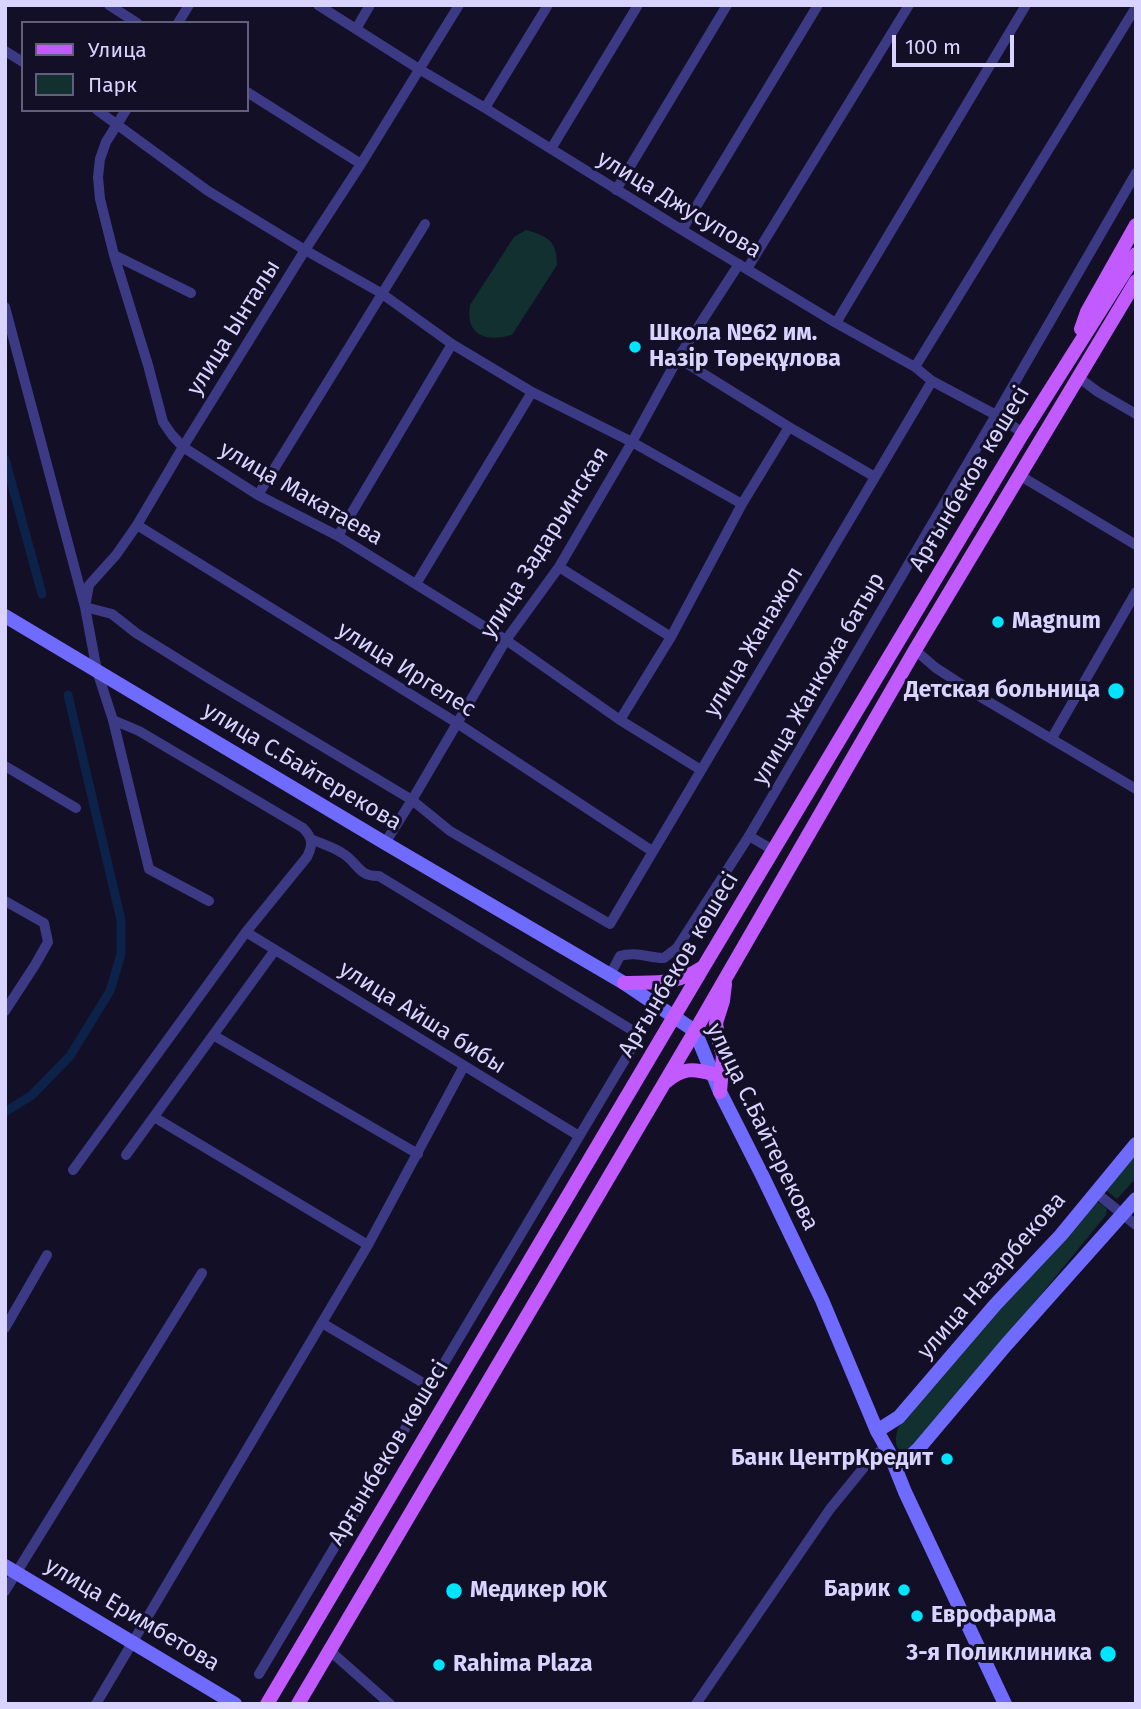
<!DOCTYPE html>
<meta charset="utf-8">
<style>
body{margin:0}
#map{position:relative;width:1141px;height:1709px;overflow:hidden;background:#130f26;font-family:"Fira Sans",sans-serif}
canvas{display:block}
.frame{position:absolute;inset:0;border:7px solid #d9d4ff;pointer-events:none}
.legend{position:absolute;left:21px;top:21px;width:228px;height:91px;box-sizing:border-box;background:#130f26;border:2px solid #625e7d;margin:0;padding:9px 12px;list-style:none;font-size:21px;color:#d9d4ff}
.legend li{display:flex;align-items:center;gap:14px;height:35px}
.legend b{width:35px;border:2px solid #625e7d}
.scale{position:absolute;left:892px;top:35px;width:122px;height:32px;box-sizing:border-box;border:4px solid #d9d4ff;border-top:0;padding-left:9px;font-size:21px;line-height:24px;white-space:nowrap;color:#d9d4ff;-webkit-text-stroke:5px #130f26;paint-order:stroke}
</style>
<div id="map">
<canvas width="1141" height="1709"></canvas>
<div class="frame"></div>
<ul class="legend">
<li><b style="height:9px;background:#c25bff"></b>Улица</li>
<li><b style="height:19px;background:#12302f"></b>Парк</li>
</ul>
<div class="scale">100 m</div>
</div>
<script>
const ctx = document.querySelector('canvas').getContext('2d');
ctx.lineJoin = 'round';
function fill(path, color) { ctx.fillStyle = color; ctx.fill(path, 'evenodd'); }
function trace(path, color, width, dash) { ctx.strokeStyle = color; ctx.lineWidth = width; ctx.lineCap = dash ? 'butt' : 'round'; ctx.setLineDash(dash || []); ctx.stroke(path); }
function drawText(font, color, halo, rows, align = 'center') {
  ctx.font = font + ' "Fira Sans",sans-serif'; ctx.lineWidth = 6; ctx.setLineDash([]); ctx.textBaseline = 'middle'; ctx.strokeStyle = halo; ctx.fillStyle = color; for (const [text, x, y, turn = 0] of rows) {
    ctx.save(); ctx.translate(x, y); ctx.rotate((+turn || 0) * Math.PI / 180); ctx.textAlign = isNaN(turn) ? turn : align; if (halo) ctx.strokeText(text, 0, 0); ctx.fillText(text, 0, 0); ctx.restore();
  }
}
fill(new Path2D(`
 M526,230C548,236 557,241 557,265L512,335C486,342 465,336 470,305L514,237Z
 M1136,1146V1178L1117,1199L1102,1187Z
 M1088,1200C1096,1201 1101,1203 1107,1209L1106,1215L912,1452C893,1455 894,1438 899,1426Z`), '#12302f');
trace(new Path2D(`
 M5,459L42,594
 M5,1112L32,1095L70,1056L110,991L121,954V920L68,695`), '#0c2248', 9);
trace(new Path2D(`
 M109,5L137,23
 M318,5L419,69L485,108L682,230L836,323L915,367L932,381L996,415L1023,433
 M178,23L189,5
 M356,29L370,5
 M5,51L23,62
 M247,92L361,164
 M485,108L548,5
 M97,110L208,191L305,250L381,293L452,344L532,392L632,442L742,504
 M126,110L106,142L100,159L98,177L100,199L114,255L148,365L163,422L172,435L183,447L258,495L338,536L506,640L620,720L701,770
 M551,149L638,5
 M616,190L727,5
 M682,230L818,5
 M114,255L191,293
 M747,269L909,5
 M5,307L85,607L97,671L113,720L149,869L209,901
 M836,323L1026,5
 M678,358L789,427L875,477
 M915,367L1136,7
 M1078,377L1098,392L1136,414
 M1019,475L1136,545
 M258,495L425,224
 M137,525L457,723L652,851
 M338,536L452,344
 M559,567L671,637
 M416,584L532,392
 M85,607L112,614L136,633L210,679L412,800L450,831L610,924L932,381
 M85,607L89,585L116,555L137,525L183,447L305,250L361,164L459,5
 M915,650L936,668L984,699L1136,789
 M620,720L671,637L742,504L789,427
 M1052,738L1136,592
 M5,766L76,808
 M749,836L773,850
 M385,843L412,800L506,640L559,567L632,442L678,358L739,264
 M5,901L44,923L48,942L35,965L5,1011
 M246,932L579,1136
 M610,975L620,956C636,951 648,958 664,958L677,948L749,836L996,415L1136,173
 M213,1035L418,1154
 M154,1117L368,1245
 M126,1155L275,950
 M73,1170L246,932L307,857C313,845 313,838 303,828L139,731L113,720
 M1095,1192L1136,1225
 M322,1323L430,1387
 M5,1328L47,1255
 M5,1591L202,1273
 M329,1650L390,1704
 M259,1674L636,1041L635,1032L379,876C358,877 358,862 342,853C333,847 322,844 311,839
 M96,1704L368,1245L464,1066
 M696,1704L830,1509L870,1460L885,1447`), '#3d3a85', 10);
trace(new Path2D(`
 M5,616L385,843L624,983L695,1031L720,1092L762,1175L822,1300L877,1431L889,1452L905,1492L1005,1704
 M877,1431L899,1417L995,1305L1061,1235L1136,1144
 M897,1469L919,1448L1006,1345L1136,1199
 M5,1566L235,1704`), '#6f6bff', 14);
trace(new Path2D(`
 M1081,329L1087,312L1136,225
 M624,983C657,982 674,986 703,967
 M667,1081C683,1068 693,1068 713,1074
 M720,1092L723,1055L718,1039L716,1023L723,1001L725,984
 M267,1704L704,966L1023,433L1136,254
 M298,1704L695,1031L915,650L1136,281`), '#c25bff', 14);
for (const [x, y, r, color] of [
 [635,347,7,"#00e5ff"],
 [998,622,7,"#00e5ff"],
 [1116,691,9,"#00e5ff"],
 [947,1459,7,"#00e5ff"],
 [904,1590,7,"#00e5ff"],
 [454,1591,9,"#00e5ff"],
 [917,1616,7,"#00e5ff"],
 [1108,1654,9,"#00e5ff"],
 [439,1665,7,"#00e5ff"]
]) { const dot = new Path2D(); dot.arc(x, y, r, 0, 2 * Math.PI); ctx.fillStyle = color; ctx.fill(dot); trace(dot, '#130f26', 2.5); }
drawText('23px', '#d9d4ff', '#130f26', [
 ["улица Джусупова",679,205,31],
 ["улица Ынталы",234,328,-58],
 ["Арғынбеков көшесі",970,479,-59],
 ["улица Макатаева",301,494,30],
 ["улица Задарьинская",545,543,-58],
 ["улица Жанажол",754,642,-59],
 ["улица Иргелес",406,670,32],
 ["улица Жанкожа батыр",819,679,-60],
 ["улица С.Байтерекова",302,767,31],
 ["Арғынбеков көшесі",679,965,-59],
 ["улица Айша бибы",422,1018,32],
 ["улица С.Байтерекова",762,1127,64],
 ["улица Назарбекова",992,1276,-49],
 ["Арғынбеков көшесі",389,1453,-59],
 ["улица Еримбетова",132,1615,31]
]);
drawText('bold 23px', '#d9d4ff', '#130f26', [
 ["Школа №62 им.",649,334],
 ["Назір Төреқұлова",649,360],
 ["Magnum",1012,622],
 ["Детская больница",1100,691,"right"],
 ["Банк ЦентрКредит",933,1459,"right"],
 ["Барик",890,1590,"right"],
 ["Медикер ЮK",470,1591],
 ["Еврофарма",931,1616],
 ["3-я Поликлиника",1092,1654,"right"],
 ["Rahima Plaza",453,1665]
], 'left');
</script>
